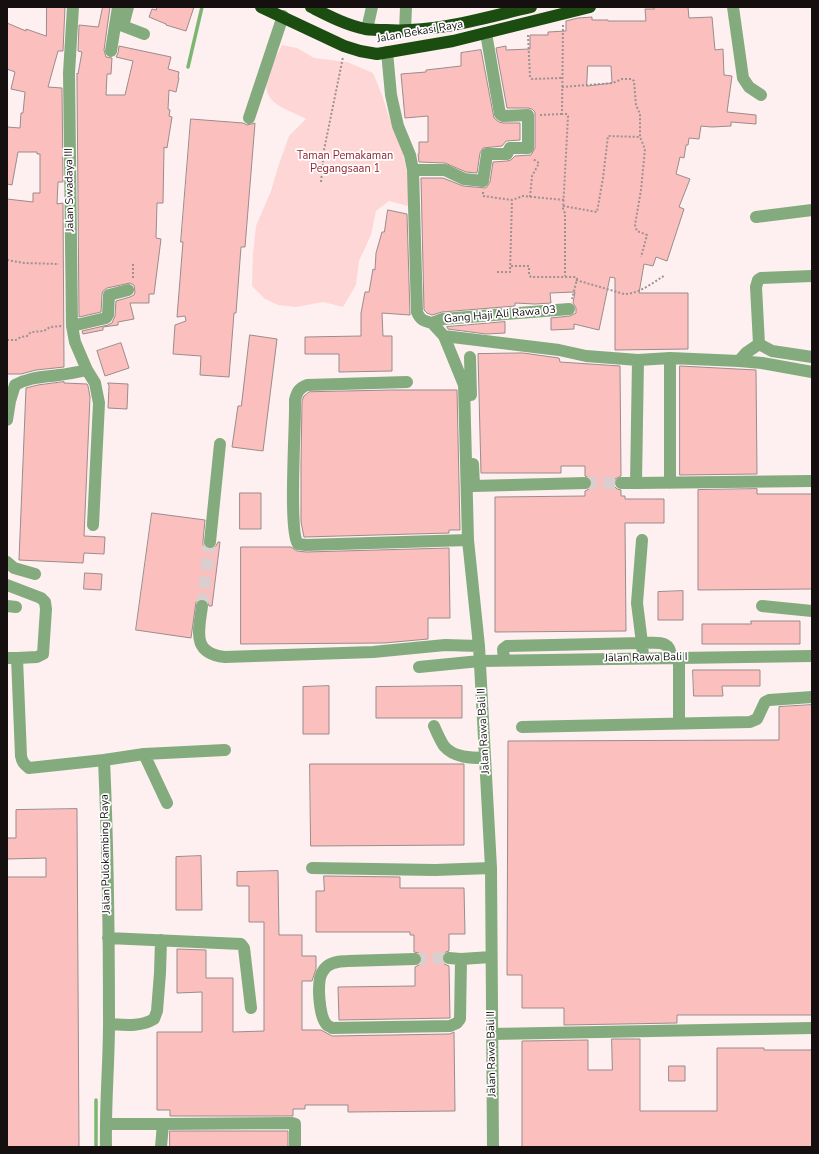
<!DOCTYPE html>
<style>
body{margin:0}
#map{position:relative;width:819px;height:1154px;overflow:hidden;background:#fef0f0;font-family:"Nunito Sans",sans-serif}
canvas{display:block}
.frame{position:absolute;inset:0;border:8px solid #150f0f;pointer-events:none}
</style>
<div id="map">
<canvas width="819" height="1154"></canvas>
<div class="frame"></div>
</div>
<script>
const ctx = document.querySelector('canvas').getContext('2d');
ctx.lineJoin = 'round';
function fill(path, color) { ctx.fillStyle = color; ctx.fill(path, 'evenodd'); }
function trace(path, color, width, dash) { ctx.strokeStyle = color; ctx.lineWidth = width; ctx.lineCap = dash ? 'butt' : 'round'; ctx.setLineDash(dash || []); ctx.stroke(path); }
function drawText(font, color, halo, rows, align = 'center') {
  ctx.font = font + ' "Nunito Sans",sans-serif'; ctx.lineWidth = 3.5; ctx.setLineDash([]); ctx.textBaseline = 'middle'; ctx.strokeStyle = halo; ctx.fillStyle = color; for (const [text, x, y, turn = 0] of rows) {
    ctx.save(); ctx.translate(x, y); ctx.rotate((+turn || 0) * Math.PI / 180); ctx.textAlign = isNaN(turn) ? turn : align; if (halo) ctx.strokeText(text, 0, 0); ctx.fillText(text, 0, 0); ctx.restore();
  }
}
fill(new Path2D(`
 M282,45L297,48L314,58L347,62L373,73L382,95L389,117L402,149L408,178V206L389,201L376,211L371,235L359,261L356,285L343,307L323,302L296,307L278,305L265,299L252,286L253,254L256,226L271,191L278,167L289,136L306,119C296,113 278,108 271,99C258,83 275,60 282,45Z`), '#fed6d5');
trace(new Path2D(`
 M188,67L202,7
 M96,1100V1147`), '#7cb771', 3.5);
const building = new Path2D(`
 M47,7H65L63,51H58L48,87L62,88L63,182H58L57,204L63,203L64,367L36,370L21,374H7V199L33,202V193H40V154H37V152H18L12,185L7,184V127L20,128L21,113H23L25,92L11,89L15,72L7,69V23L26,31V29L46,36Z
 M103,7H110L104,50L106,57L112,58L111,74H107L106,95H125L133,61L116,57L118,53L119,46L171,57L168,69L179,72L178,78H179L176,92L169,90L168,109L170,110L169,116L172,117L167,148L164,147L163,203H157L156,238L161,239L154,294H149V303H130L134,319L118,322V325L103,327V330L83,334L82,331L108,325L112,323L115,316L116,301L130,297L134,295L135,292L134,285L130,283L107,288L103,291L102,294L101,312L79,317L77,82V73L78,74L82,52L78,51L79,25L98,27Z
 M157,7H194L186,31L166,25V24L149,17L152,9L156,10Z
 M654,7H688L689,18L712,17L715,50L723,49L724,75L732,76L727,112L756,115V124L731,122V126L712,127L701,126L699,139L689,138L688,145H686L684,158L680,157L676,174L690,179L679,207L684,209L667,261L656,257L653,266L644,264L639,293H688V349L615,350V278L610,277L599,330L574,324V329L551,330V318L570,316L576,313V308L573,303L575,292L550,293L551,303L535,304L515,303V306L442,312L432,315L427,313L424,310L421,178H443L463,186L486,188L490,182L493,162L507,161L511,160L515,156L531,155L535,148V112L532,109L528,108H507L496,48L506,46V50L530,49V35H548V32L566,31V21L578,18L592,17V20H608V21H646L645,9H654ZM588,66H611L612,83L587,86Z
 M481,50L494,118L499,122L503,123H520V140L506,141L502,146L483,148L480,153L477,173L466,172L445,163L419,162L418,154H419V142H428V116L405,118L401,74L426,72V70L461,66V53Z
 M191,119L243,123L247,125L255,123L245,247H241L236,313H234L229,377L200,375L201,356L173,354L175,325L186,321L185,316L177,317L183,242H181Z
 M388,210L407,214L410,315L382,313L383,336H392V371L339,372V354H305V337L361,336V313L365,292H369L373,269L375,270L376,253L382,232H384Z
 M505,322V333L486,334L448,329L447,327Z
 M250,335L277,339L263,451L232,447L238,406H241Z
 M121,343L129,368L105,376L97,351Z
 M523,353L559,358L560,362L620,366L621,476L615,479L614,486L617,489L621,490V496H625V499H664V523H625L626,631L495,632V497L585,496V491L589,489L592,483L591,479L585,476V466H561V473H481L478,354Z
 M680,366L756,370L757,474L680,475Z
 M64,382V383L87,384L88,386L90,397L84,536L105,537L104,554L84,553L83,563L19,560L26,388L38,385Z
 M108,383L128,384L127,409L108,408L109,386Z
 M392,390H457L460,530H449V533L304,537L301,522V463L302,401L304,396L309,392Z
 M757,489V494H812V589L698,590V490Z
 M240,493H261V529H240Z
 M152,513L205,520L203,541V545L206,548L213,549L216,546L218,542H220L212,606H209L207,600L203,599H200L196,602L191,638L136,630Z
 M241,547H291L297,551L306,552L449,548L450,618H428V639L384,643L241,644Z
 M85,573L102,574L101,590L84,589Z
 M683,591V620H658V592Z
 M751,621H800V644H702V624H751Z
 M693,670H760V686H722L723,696H694Z
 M329,686V734H303V687Z
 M462,686V718H376V687Z
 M812,705V1015H677V1023L564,1025V1008H522V975H507L508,741L779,740V707Z
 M310,764H464V845L311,846Z
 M77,809L79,1147H7V877H46V858L7,859V838H16V810Z
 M201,856L202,910H176V857Z
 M278,871L279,935H302V956H316V969L312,981H302V1030H321L332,1036L450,1034L454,1032L455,1111L348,1112V1105H305V1109H293V1116H170V1110H157V1032H202V992L177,993V949L206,950V978H233V1032L264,1031V922H249V886H237V872Z
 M324,876L400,877V888H464L465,934H449V951L443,953L442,957L444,964L449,966L450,1018L339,1020L338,987L415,986V967L419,965L422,958L419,953L414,952V935H410V932H316V891H324Z
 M612,1039H640V1111H717V1048H764V1050H812V1147H522V1041L588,1040V1070H612Z
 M669,1066H685V1081H669Z
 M170,1131H288V1147H170Z`);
fill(building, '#fbbfbe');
trace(building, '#9b8b8b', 1);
trace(new Path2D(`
 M585,483H621
 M202,606L210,542
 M415,959L449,958`), '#dbcece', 12, [12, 6]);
trace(new Path2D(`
 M563,25L562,114H567L568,116L563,210L565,213V276
 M528,35L530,77L532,79L562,78
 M562,87L613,83L622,79H632L634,81L636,105L640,114V137L645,149L641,190L635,225L637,231L647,235L641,257
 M540,115L562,114
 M321,182L324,150L343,57
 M483,192V196L512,200L523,196L564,200
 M530,197L532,176L539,163L533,159
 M563,206L597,212L603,178L608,136L640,137
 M7,260L24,263L59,264
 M133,264V280
 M511,266H529V275L531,277H576L577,279L572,299
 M497,272H510L512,200
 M576,280L624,294C639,294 652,283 664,276
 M7,340H16L21,337L27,336L31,332L44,331L50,327L62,326`), '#9d9292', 2, [2, 2]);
trace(new Path2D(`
 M73,7L69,73L72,326L75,342L87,370L95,383L99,403L93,525
 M128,7L123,26L144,34
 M733,7L743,78L749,87L761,95
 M367,29L372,7
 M405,31L406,7
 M111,51L118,7
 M387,52L391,95L398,126L410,155L413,170L417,312C420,320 424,321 432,323
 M249,118L283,16
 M413,170H445L464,179L483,181L487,154H507L510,148H528V115L503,116L500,114L486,33
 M756,217L812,210
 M432,323L444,336L464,385L468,540L479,646L491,868L493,1147
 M432,323L443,319L569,309
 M72,326L106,318L108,315L109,295L128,290
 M444,336L559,350L586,356L638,360L670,358L739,361L762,363L812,372
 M759,344L772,351L812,357
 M470,357L471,395
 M638,360L636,483L812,481
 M739,361L746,353L759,344L756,287L758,280L761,278L812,276
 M407,382L307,385C299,388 297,392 295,400C296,423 288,531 298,544L306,545L468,540
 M7,420L10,401L15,385C30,377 43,377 59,375C68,374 78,372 87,370
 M473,464L474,486L585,483
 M621,483H636
 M670,483V358
 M642,540L637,603L642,643C657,643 671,639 671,658
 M210,542L220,444
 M7,562L14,568L35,574
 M7,585L41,598L45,602L46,609L43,654L37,657L17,658
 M7,606L16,607
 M202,606C199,631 191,653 225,657L373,652L445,645L479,646
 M762,606L812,611
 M7,658H17L21,756C22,762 24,764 29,768L104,760C108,848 109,935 109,1023C109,1064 105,1106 106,1147
 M504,660L503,649L507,646L642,643L643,658
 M419,667L480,661L812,656
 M679,723V657
 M434,726C437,733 440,740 444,746C454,758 472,758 485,758
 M522,727L750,722L757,719L765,702L769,700L812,697
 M144,754L225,750
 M104,760L144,754L167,803
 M312,868L435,870L491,868
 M108,938L241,944L244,948L251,1008
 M449,958L461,959L491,957
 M415,959L348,961C339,961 328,962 323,971C316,980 319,1017 327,1025C328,1026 331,1027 332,1028L450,1026L457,1023L460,1019L461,959
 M109,1024C125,1025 141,1027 154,1019L157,1011L160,973L161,940
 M492,1034L812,1028
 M106,1124H163L161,1147
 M163,1124L292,1123L295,1124V1147`), '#84ab7d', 12);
trace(new Path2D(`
 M261,7L344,46L360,51L377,54L453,41L590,7
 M311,7C329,16 346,25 365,29C372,30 379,30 386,30C436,33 483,18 531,7`), '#1b4d11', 12);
drawText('11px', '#150f0f', '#fff', [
 ["Jalan Bekasi Raya",420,32,-10],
 ["Jalan Swadaya III",70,190,-91],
 ["Gang Haji Ali Rawa 03",500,315,-5],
 ["Jalan Rawa Bali I",646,658,-1],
 ["Jalan Rawa Bali II",484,731,-93],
 ["Jalan Pulokambing Raya",106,854,-91],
 ["Jalan Rawa Bali II",492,1054,-91]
]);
drawText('11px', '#912230', '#fff', [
 ["Taman Pemakaman",345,156],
 ["Pegangsaan 1",345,169]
]);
</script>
